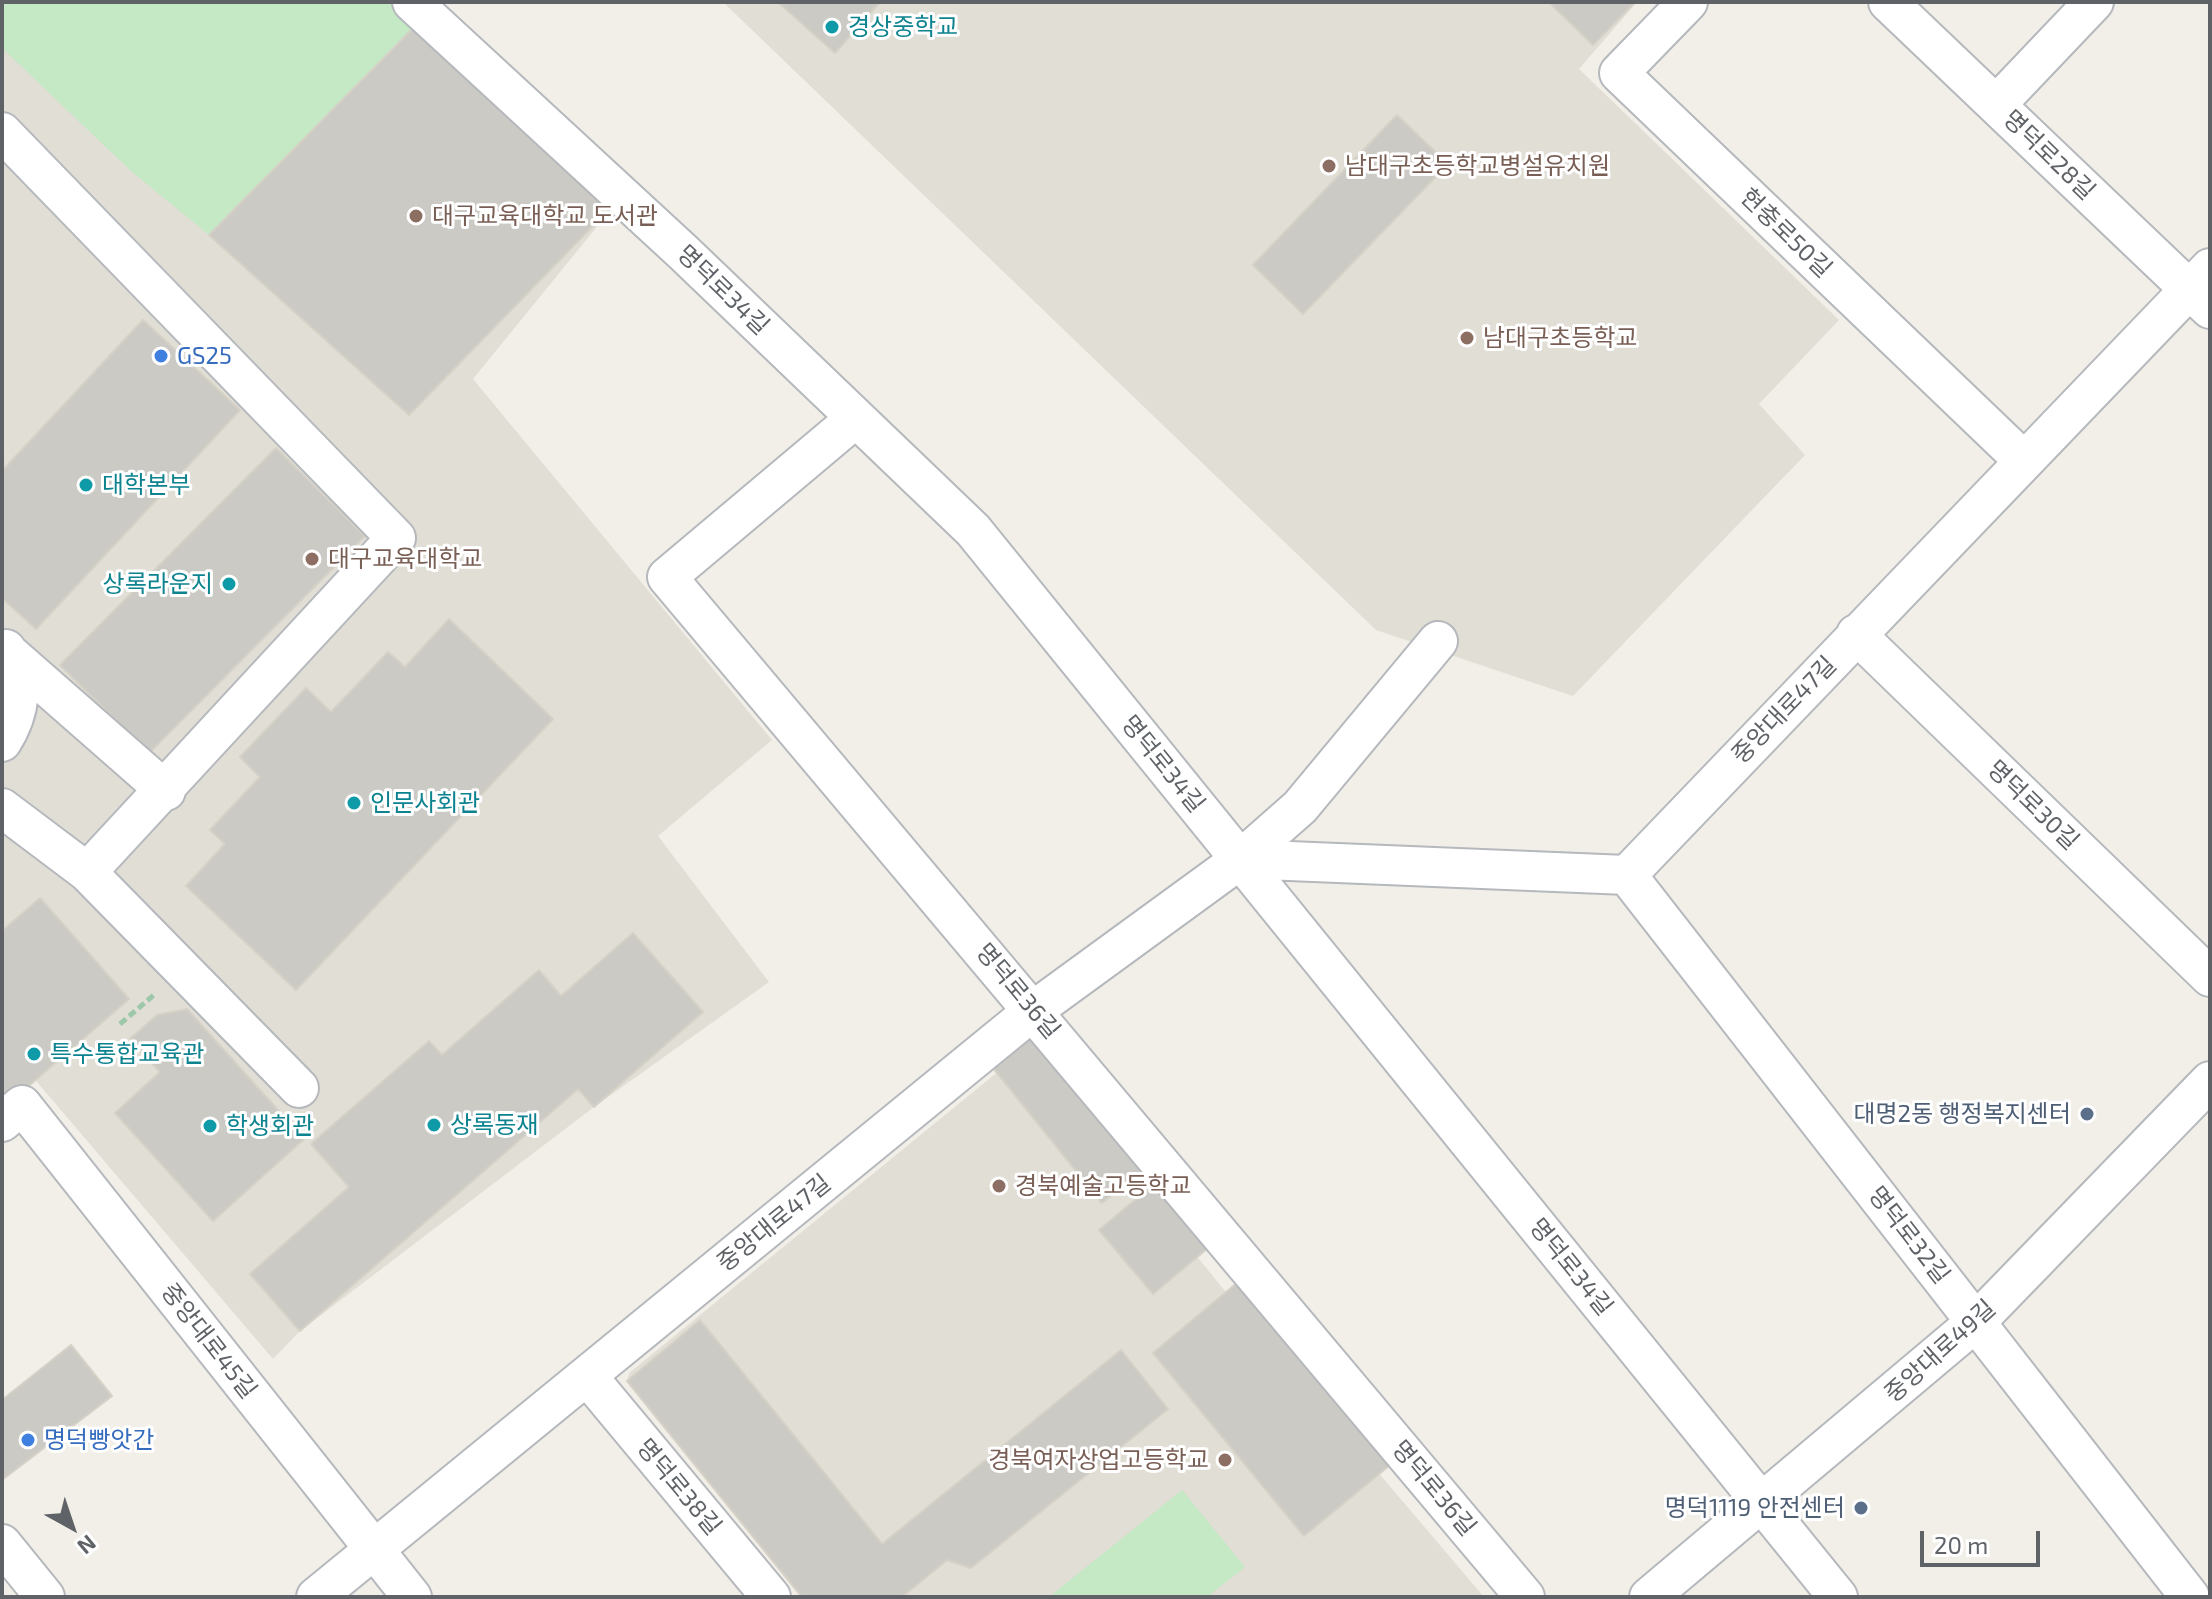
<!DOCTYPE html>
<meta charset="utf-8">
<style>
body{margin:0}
#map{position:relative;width:2212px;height:1599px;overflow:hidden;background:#f1efe8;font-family:"Exo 2",sans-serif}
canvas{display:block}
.frame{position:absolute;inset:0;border:4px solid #5f6368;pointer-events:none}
.north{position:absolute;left:32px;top:1487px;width:80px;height:80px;-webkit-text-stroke:6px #fff;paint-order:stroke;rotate:140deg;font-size:22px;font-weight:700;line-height:32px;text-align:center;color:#5f6368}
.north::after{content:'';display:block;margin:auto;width:28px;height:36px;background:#5f6368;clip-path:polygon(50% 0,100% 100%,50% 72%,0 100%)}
.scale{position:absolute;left:1920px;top:1531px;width:120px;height:36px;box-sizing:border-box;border:4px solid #5f6368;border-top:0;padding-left:10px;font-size:24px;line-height:28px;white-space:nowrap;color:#5f6368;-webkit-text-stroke:6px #fff;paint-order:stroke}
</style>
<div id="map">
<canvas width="2212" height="1599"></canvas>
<div class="frame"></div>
<div class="north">N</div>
<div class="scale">20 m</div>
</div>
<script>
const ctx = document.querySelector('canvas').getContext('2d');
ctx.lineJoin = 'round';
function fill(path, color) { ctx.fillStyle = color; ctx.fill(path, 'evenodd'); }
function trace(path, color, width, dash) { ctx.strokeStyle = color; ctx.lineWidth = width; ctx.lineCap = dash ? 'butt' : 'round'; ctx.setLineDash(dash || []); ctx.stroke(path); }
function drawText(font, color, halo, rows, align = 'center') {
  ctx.font = font + ' "Exo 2","Noto Sans KR",sans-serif'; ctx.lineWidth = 6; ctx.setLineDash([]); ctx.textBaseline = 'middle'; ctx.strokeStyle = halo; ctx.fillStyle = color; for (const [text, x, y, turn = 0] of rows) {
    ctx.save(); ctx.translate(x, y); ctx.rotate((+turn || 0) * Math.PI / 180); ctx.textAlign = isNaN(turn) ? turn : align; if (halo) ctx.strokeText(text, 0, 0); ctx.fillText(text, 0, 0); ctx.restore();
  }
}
fill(new Path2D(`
 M2,2L622,196L473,379L772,740L658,836L769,982L594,1107L300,1331L273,1359L2,1041Z
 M723,2H1637L1579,69L1839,320L1759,404L1805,455L1573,696L1376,630Z
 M1027,1048L1252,1324L1484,1597H802L627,1381L629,1373Z`), '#e1ded6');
fill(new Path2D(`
 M2,2H412L426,15L209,235L131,171L2,48Z
 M1182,1490L1245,1567L1207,1597H1049Z`), '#c5e8c5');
const building = new Path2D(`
 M778,2H880L835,53Z
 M1549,2H1635L1593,45Z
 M426,15L622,196L409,415L209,235Z
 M1397,115L1448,164L1303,314L1253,265Z
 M143,320L240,410L36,629L2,598V471Z
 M276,448L365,536L149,753L60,665Z
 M449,619L553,719L296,990L186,886L225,844L210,830L260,777L240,757L306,688L331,712L388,652L405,667Z
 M40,898L129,999L2,1109V931Z
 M633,933L703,1012L594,1107L578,1089L300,1331L250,1274L349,1187L311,1144L429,1041L442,1055L539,970L561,996Z
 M187,1009L304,1139L213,1221L115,1113L160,1072L130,1039L157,1015Z
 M1033,1028L1147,1168L1102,1203L989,1063Z
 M1154,1184L1208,1248L1153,1294L1099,1230Z
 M1238,1282L1390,1465L1304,1536L1153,1353Z
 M700,1320L882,1544L1121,1350L1168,1409L971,1568L947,1560L902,1597H802L627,1381Z
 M71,1345L112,1396L2,1480V1400Z`);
fill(building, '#cccac5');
trace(building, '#d6d1c6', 2);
const minor = new Path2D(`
 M412,2L684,253L973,530L1838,1597
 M1688,2L1619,73L2024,461
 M1888,2L2210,309
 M1996,105L2094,2
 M2,132L396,538L87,872
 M856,418L667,577L1525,1597
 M1856,634L2210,977
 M11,655L166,791
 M2,742C20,714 27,677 6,649
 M2,808L87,872L299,1088
 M1241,859L1627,875L2210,268
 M1627,875L2190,1597
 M2,1122L22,1105L412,1597
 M588,1377L771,1597
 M2,1544L45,1597
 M316,1597L1034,1010L1241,859L1300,807L1438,641
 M1649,1597L1977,1321L2210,1081`);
trace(minor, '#b5b8bc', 42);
trace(new Path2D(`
 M120,1024L155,994`), '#9cc7a9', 5, [8, 4]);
trace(minor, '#fff', 38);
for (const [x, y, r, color] of [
 [832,27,8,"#0f9aa8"],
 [1329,166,8,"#8d6e63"],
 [416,216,8,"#8d6e63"],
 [1467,338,8,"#8d6e63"],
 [161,356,8,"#3f7fe0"],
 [86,485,8,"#0f9aa8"],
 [312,559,8,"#8d6e63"],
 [229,584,8,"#0f9aa8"],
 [354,803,8,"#0f9aa8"],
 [34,1054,8,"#0f9aa8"],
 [2087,1114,8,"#5c6f8a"],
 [434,1125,8,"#0f9aa8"],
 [210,1126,8,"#0f9aa8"],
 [999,1186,8,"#8d6e63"],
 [28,1440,8,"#3f7fe0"],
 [1225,1460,8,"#8d6e63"],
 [1861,1508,8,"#5c6f8a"]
]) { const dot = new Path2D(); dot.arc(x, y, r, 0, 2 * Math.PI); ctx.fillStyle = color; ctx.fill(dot); trace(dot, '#fff', 3); }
drawText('24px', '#0d838f', '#fff', [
 ["경상중학교",848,27],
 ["대학본부",102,485],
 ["상록라운지",213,584,"right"],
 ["인문사회관",370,803],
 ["특수통합교육관",50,1054],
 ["상록동재",450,1125],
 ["학생회관",226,1126]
], 'left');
drawText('24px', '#5f6368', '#fff', [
 ["명덕로28길",2049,155,44],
 ["현충로50길",1786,233,44],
 ["명덕로34길",723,290,44],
 ["중앙대로47길",1784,710,-46],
 ["명덕로34길",1163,764,51],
 ["명덕로30길",2033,805,44],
 ["명덕로36길",1018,991,50],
 ["중앙대로47길",774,1223,-39],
 ["명덕로32길",1909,1235,52],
 ["명덕로34길",1571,1267,51],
 ["중앙대로45길",209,1341,52],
 ["중앙대로49길",1940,1351,-42],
 ["명덕로38길",679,1487,50],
 ["명덕로36길",1434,1488,50]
]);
drawText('24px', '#785e54', '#fff', [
 ["남대구초등학교병설유치원",1345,166],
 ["대구교육대학교 도서관",432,216],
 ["남대구초등학교",1483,338],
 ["대구교육대학교",328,559],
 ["경북예술고등학교",1015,1186],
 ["경북여자상업고등학교",1209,1460,"right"]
], 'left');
drawText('24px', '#366cbe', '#fff', [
 ["GS25",177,356],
 ["명덕빵앗간",44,1440]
], 'left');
drawText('24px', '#4e5e75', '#fff', [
 ["대명2동 행정복지센터",2071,1114],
 ["명덕1119 안전센터",1845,1508]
], 'right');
</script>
